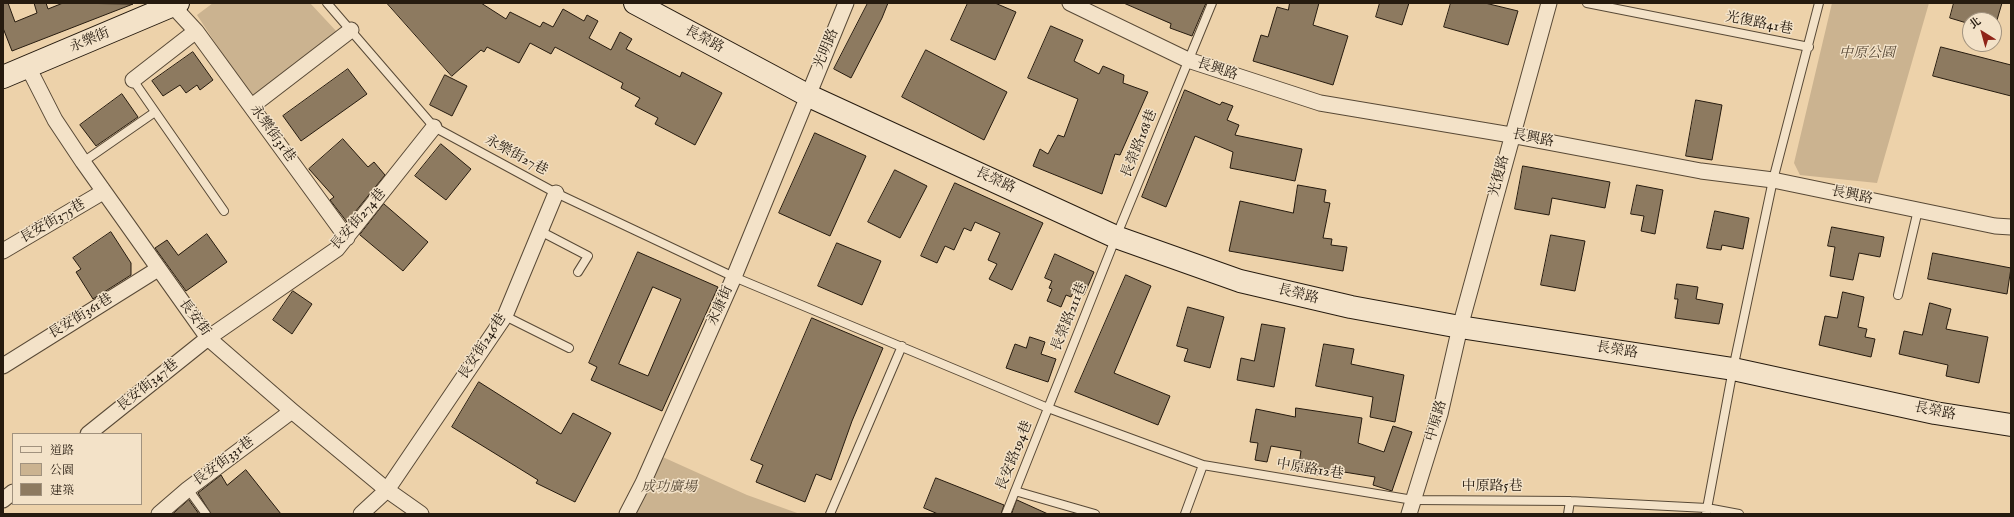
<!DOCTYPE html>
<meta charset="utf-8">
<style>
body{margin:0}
#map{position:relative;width:2014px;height:517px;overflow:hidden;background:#edd2aa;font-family:"IM FELL English","Noto Serif TC",serif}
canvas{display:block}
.frame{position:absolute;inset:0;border:4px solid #261b0f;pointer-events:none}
.legend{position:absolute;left:12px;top:433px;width:130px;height:72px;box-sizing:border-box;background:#f3e2c8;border:1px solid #a1927e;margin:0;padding:5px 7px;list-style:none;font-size:12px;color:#261b0f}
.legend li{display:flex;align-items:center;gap:8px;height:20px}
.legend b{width:20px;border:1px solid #a1927e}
.north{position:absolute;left:1962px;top:12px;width:40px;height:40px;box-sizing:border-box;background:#f3e2c8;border:1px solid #a1927e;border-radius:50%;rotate:323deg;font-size:11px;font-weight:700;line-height:16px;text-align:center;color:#261b0f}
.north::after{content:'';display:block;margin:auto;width:14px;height:18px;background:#8f2418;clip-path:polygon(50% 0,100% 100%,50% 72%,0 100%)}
</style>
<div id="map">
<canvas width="2014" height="517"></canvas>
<div class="frame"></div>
<ul class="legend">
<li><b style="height:5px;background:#f3e2c8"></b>道路</li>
<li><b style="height:11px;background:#cbb390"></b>公園</li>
<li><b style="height:11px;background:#8d7a60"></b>建築</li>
</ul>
<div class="north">北</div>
</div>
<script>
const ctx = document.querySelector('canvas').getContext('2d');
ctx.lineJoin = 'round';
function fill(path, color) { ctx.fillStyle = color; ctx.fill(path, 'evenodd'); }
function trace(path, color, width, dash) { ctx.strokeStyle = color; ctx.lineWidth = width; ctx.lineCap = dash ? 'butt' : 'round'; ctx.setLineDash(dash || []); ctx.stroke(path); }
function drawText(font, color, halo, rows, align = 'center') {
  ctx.font = font + ' "IM FELL English","Noto Serif TC",serif'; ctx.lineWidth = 3; ctx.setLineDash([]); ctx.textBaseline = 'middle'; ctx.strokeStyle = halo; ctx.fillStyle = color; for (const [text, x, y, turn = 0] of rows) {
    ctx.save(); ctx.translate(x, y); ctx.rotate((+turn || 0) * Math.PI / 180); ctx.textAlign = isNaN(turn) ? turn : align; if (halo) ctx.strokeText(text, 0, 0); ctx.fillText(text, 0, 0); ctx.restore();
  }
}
fill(new Path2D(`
 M213,3H310L338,33L252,99L197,15Z
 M1832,3H1929L1877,183L1800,175L1794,163Z
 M656,454L747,495L800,514H627Z`), '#cbb390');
const building = new Path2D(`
 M3,3H8L15,22L37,13L34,3H46L48,9L63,3L133,4L12,51L3,28Z
 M387,3H481L506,19L510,12L540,27L543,22L553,27L563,9L584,21L587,15L598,21L589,38L611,50L620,32L632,39L626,49L680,77L682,72L722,93L695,145L655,124L658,118L635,106L640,98L621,88L623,83L555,47L551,54L530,43L519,63L487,47L484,52L481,50L452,76Z
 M868,3H888L882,18L851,78L834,69Z
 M968,3H995L1016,12L995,60L951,40Z
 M1124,3H1206L1192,36L1170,28L1171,24Z
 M1290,3H1319L1313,25L1348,36L1333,85L1253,61L1261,35L1268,37L1277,7L1288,10Z
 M1380,3H1409L1402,25L1376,17Z
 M1451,3H1485L1518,11L1508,45L1444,27Z
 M1954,3H2002L1997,20H1970V24L1950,18Z
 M1051,26L1083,40L1074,61L1099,74L1103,66L1124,75L1123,83L1148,92L1120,155L1115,154L1102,194L1033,166L1040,149L1048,154L1058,135L1064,137L1078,99L1028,78Z
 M1941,47L2011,65V96L1933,76Z
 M926,50L1007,92L984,140L902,97Z
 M193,52L213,80L200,90L197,85L186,93L180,85L163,96L152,81Z
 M348,69L367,94L301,141L283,116Z
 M445,75L467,86L452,116L430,105Z
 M1185,90L1220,105L1222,102L1233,106L1227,120L1239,125L1235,135L1302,149L1295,181L1230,168L1233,152L1195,136L1166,207L1142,197Z
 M122,94L138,117L96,146L80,125Z
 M1696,100L1722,105L1712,160L1686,156Z
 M815,133L866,156L830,236L779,213Z
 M343,139L368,167L374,162L385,175L347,222L330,200L334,197L309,169Z
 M441,144L471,169L446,200L415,176Z
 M1523,166L1610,182L1605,208L1552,198L1549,215L1515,209Z
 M895,170L927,186L900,238L868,222Z
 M955,183L1043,223L1012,290L989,279L997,264L988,260L1000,233L975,222L971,231L964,228L954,250L945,246L937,263L921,256Z
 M1298,185L1326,190L1324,202L1330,203L1323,238L1332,239L1331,245L1347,247L1343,271L1229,251L1240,201L1293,213Z
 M1637,185L1663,190L1655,234L1641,231L1644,216L1631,214Z
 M384,204L428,242L403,271L360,235Z
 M1715,211L1749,218L1743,249L1722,245L1721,250L1707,248Z
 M1832,227L1884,237L1880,257L1859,253L1853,280L1830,276L1835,247L1828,246Z
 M111,232L131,263V275L93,299L76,272L81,269L73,258Z
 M207,234L227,262L186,291L155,248L167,240L178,255Z
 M1551,235L1585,241L1575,291L1541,285Z
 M837,243L881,261L862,305L818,286Z
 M638,252L718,287L662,411L591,380L597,367L589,363ZM653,287L681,299L648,376L619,364Z
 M1933,253L2011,268L2007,294L1928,279Z
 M1055,254L1094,272L1084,295L1074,291L1071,297L1066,295L1061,307L1047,301L1052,289L1049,288L1052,281L1045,278Z
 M1126,275L1151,286L1114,373L1170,396L1158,425L1075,392Z
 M1677,284L1698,287L1696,299L1723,304L1719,324L1675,318L1678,299H1675Z
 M293,291L312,304L292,334L273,320Z
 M1843,292L1864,297L1858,327L1867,329L1865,337L1875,339L1871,357L1819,345L1825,316L1837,318Z
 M1930,303L1951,309L1946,329L1988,337L1979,383L1946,376L1948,365L1899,354L1904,331L1922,335Z
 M1188,307L1224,317L1210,368L1184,361L1188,349L1177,346Z
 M812,318L883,348L852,421L831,480L816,474L805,502L756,482L763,465L751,460Z
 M1262,324L1285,328L1274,387L1237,380L1241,358L1254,361Z
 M1030,337L1045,342L1041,354L1056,359L1048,382L1006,368L1015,344L1026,348Z
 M1324,344L1354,349L1351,364L1404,375L1395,422L1370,417L1373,397L1316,386Z
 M479,382L561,434L573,413L611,433L575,502L536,483L538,480L452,427Z
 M1296,408L1362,418L1358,443L1384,452L1393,426L1412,432L1392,491L1373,485L1375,477L1319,468L1318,475L1298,471L1301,451L1271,446L1267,462L1255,460L1258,443L1250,442L1256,409L1295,417Z
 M246,470L281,514H211L198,493L221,475L227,485Z
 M936,478L1004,505L1001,514H938L924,508Z
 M189,500L199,514H173Z
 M1017,500L1048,514H1012Z`);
fill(building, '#8d7a60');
trace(building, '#261b0f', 1);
const lane = new Path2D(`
 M327,3L434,127L556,193L734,277L1048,408L1203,465L1413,500L1570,501L1707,508L1739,514
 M1587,3L1809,47
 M133,80L224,211
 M83,162L155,112
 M540,231L588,256L578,272
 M1898,295L1918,210
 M505,316L569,348
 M188,489L206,514
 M1015,491L1095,514
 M830,514L902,346
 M1006,514L1116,237L1212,3
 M1185,514L1203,465
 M1568,514L1570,501
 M1706,514L1733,369L1773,180L1819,3`);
const street = new Path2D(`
 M170,3L196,31L347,238
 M1070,3L1188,60L1320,103L1511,135L1701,171L1773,180L1995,226L2011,227
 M28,67L55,120L83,162L208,338L292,411L387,490L421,514
 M133,80L196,31
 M252,106L351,30
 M3,251L103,192
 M3,366L158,269
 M88,434L208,338L337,249L434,127
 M3,500L13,492
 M159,514L188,489L292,411
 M361,514L387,490L505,316L556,193
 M627,514L643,483L734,277L846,3
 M1409,514L1440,414L1460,327L1549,3`);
const secondary = new Path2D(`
 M635,3L807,95L1116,237L1240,281L1351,307L1460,327L1733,369L1935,413L2011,425
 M3,77L178,3`);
trace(lane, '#584936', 10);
trace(street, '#584936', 17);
trace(secondary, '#261b0f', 24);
trace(lane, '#f3e2c8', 8);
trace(street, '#f3e2c8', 15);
trace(secondary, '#f3e2c8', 22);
drawText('14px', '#261b0f', '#f3e2c8', [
 ["光復路41巷",1759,24,11],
 ["長榮路",704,40,28],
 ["永樂街",90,41,-23],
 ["光明路",827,49,-67],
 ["長興路",1217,70,18],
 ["永樂街31巷",272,134,54],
 ["長興路",1533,139,11],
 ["長榮路168巷",1140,144,-68],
 ["永樂街27巷",516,156,28],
 ["光復路",1500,176,-75],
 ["長榮路",995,181,25],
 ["長興路",1852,196,12],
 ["長安街274巷",359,220,-49],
 ["長安街375巷",53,222,-30],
 ["長榮路",1298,295,14],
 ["永康街",721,306,-66],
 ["長安街361巷",81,317,-32],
 ["長榮路211巷",1070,317,-68],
 ["長安街",194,318,53],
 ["長安街246巷",483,347,-57],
 ["長榮路",1617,351,9],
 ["長安街347巷",148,386,-39],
 ["長榮路",1935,412,11],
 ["中原路",1437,421,-74],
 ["長安路194巷",1015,456,-68],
 ["長安街331巷",224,462,-37],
 ["中原路12巷",1310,470,9],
 ["中原路5巷",1492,487]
]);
drawText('italic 14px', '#584936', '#f3e2c8', [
 ["中原公園",1867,54],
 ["成功廣場",669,488]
]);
</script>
